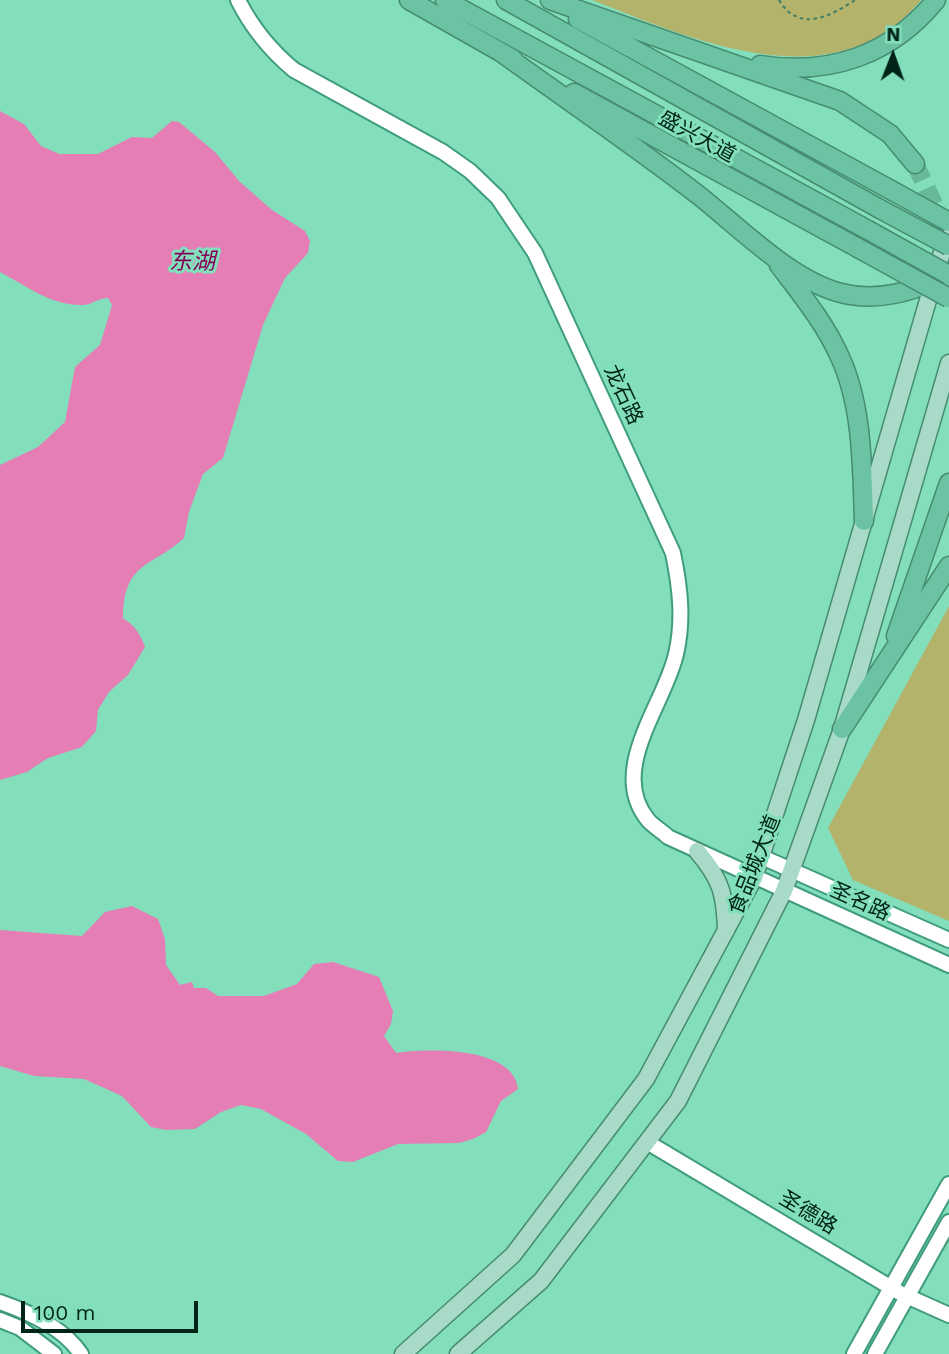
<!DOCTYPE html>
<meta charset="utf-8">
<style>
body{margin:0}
#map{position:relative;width:949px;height:1354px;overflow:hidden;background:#82debb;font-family:"Work Sans",sans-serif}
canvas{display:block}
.north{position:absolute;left:858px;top:21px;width:70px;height:70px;-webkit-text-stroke:5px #82debb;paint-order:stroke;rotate:1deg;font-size:19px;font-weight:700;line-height:28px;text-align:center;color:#002418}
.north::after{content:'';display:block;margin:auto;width:24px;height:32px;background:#002418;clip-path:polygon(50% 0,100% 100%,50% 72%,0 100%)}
.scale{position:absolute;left:21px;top:1301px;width:177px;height:32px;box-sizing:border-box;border:4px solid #002418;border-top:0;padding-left:9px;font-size:21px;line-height:24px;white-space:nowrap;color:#002418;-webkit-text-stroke:5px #82debb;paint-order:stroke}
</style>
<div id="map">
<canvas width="949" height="1354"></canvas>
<div class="north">N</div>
<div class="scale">100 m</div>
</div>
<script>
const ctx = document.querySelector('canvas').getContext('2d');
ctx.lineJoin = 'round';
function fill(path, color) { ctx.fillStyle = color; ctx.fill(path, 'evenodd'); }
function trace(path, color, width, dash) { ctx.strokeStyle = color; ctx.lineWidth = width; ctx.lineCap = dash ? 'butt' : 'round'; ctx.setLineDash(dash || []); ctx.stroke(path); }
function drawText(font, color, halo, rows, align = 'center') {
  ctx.font = font + ' "Work Sans","Noto Sans SC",sans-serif'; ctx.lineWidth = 6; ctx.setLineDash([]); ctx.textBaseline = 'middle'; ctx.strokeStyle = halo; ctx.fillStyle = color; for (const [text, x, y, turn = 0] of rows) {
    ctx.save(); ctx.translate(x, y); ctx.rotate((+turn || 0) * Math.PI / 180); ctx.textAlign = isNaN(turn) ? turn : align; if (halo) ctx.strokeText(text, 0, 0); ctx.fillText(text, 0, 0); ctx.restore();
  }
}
fill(new Path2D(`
 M592,0H921C835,104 694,40 592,0Z
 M949,606V921L853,880L828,828Z`), '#b4b36b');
fill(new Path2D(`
 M0,111L24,124L41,146L59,154H98L132,137L152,138L172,121L179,122L215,152L239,181L272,210L305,231L310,241L308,253L285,278L263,325L223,458L203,474L189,512L184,538C151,568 124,561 123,618C135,626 140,633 145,647L128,675L109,692L98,710L96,731L82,747L48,758L27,772L0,780V465L38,447L65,422L75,367L100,345L112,305L108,298C98,298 92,305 82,305C49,305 27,286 0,272Z
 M132,906L158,919L165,939L166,965L180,985L192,982L194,988H206L218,996H264L297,984L314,964L333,962L379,977L393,1011L391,1024L384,1036L396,1053C426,1048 514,1046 518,1089L501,1101L486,1132L473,1139L459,1143L398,1144L353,1162L338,1161L306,1134L261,1109L241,1105L221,1112L195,1129L166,1130L151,1127L122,1096L102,1087L84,1079L34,1076L0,1066V930L82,936L105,912Z`), '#e47eb5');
trace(new Path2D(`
 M915,164L937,210L949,259`), '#68b99a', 18, [18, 9]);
const secondary = new Path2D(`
 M238,0C252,28 270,50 294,70L443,152L470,171L498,198L535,253L673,553C680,587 684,620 676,654C665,704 607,770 648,820C653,826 662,831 668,837L949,965
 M762,857L949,940
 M647,1142L900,1293L949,1315
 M0,1302C29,1312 64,1328 81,1354
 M0,1320L20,1328L54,1354
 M854,1354L949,1184
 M875,1354L949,1222`);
const primary = new Path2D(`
 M697,851C721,879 725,894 726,931
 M403,1354L513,1255L646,1079L754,878L806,720L949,228
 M458,1354L541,1281L678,1101L784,891L842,729L949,363`);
const highway = new Path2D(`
 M409,0L513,59
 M445,0L868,230
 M506,0L880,209
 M550,0L840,101L890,134L915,164
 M578,19L891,190
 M502,53C567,100 634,145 697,194C738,226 790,280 841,293C880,303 913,290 949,276
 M760,65C830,76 891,55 936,0
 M574,93L858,248
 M779,265C801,294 824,322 839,355C863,405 862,467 864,521
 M896,636L949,483
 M842,729L949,566`);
trace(secondary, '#3f9d7d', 18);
trace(primary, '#468b72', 19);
trace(highway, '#468b72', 21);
trace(new Path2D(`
 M779,0C799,33 829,17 855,0`), '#3d7c65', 2, [3.5, 3.5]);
trace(secondary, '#fff', 14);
trace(primary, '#a7dbc8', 16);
trace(highway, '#6cc3a3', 18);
const highwayBridge = new Path2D(`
 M891,190L949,222
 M880,209L949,246
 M868,230L949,275
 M858,248L949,298`);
trace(highwayBridge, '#468b72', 21, []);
trace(highwayBridge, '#6cc3a3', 18);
drawText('21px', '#002418', '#82debb', [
 ["盛兴大道",697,137,29],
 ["龙石路",623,395,65],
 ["食品城大道",755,865,-68],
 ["圣名路",860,902,24],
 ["圣德路",808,1213,31]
]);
drawText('italic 23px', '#85005a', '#82debb', [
 ["东湖",192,262]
]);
</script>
